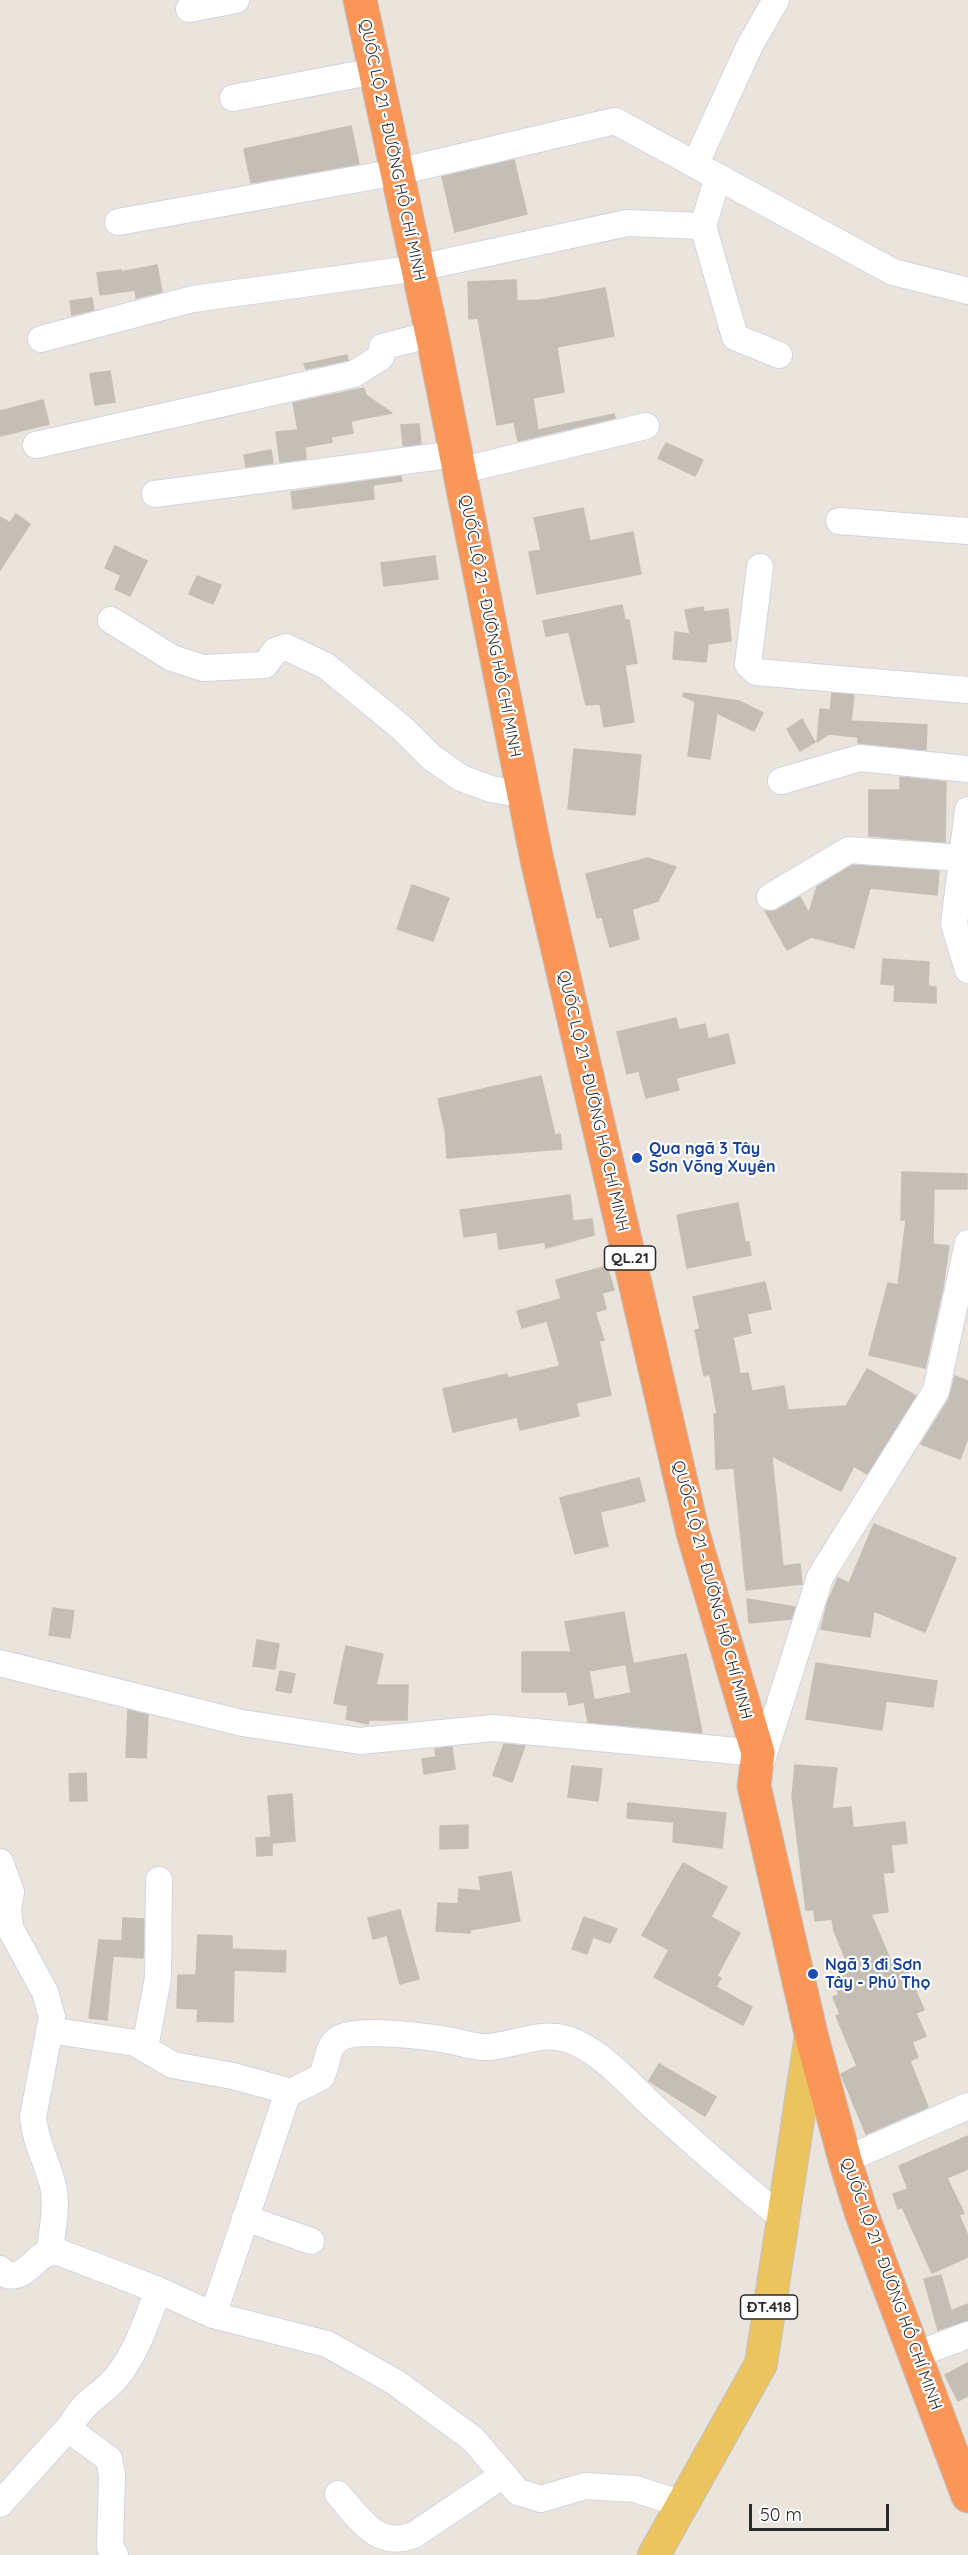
<!DOCTYPE html>
<meta charset="utf-8">
<style>
body{margin:0}
#map{position:relative;width:968px;height:2555px;overflow:hidden;background:#ebe4dc;font-family:Quicksand,sans-serif}
canvas{display:block}
.scale{position:absolute;left:749px;top:2504px;width:140px;height:27px;box-sizing:border-box;border:3px solid #292929;border-top:0;padding-left:8px;font-size:18px;line-height:21px;white-space:nowrap;color:#292929;-webkit-text-stroke:4px #fff;paint-order:stroke}
</style>
<div id="map">
<canvas width="968" height="2555"></canvas>
<div class="scale">50 m</div>
</div>
<script>
const ctx = document.querySelector('canvas').getContext('2d');
ctx.lineJoin = 'round';
function fill(path, color) { ctx.fillStyle = color; ctx.fill(path, 'evenodd'); }
function trace(path, color, width, dash) { ctx.strokeStyle = color; ctx.lineWidth = width; ctx.lineCap = dash ? 'butt' : 'round'; ctx.setLineDash(dash || []); ctx.stroke(path); }
function drawText(font, color, halo, rows, align = 'center') {
  ctx.font = font + ' Quicksand,sans-serif'; ctx.lineWidth = 4.5; ctx.setLineDash([]); ctx.textBaseline = 'middle'; ctx.strokeStyle = halo; ctx.fillStyle = color; for (const [text, x, y, turn = 0] of rows) {
    ctx.save(); ctx.translate(x, y); ctx.rotate((+turn || 0) * Math.PI / 180); ctx.textAlign = isNaN(turn) ? turn : align; if (halo) ctx.strokeText(text, 0, 0); ctx.fillText(text, 0, 0); ctx.restore();
  }
}
const building = new Path2D(`
 M351,126L359,164L251,183L244,149Z
 M514,160L527,214L455,232L442,177Z
 M157,265L162,292L136,298L135,290L100,295L97,273L121,270V272Z
 M516,280L517,301L540,300L605,288L614,336L557,347L564,392L533,398L538,430L614,414L615,418L518,441L514,422L497,425L478,318L469,319L468,282Z
 M92,298L94,310L72,315L70,301Z
 M347,355L348,360L306,369L304,364Z
 M110,371L115,402L95,405L90,374Z
 M364,388L366,395L392,413L351,421L353,433L331,437L332,442L305,447L306,459L280,462L276,432L298,430L293,403Z
 M43,400L49,424L0,436V411Z
 M419,424L421,444L403,446L401,425Z
 M666,443L703,460L695,476L658,458Z
 M271,450L273,463L246,467L244,455Z
 M401,476L402,481L373,485L374,499L293,509L291,492Z
 M583,508L590,541L633,532L641,574L537,594L529,552L541,550L534,518Z
 M16,514L30,524L0,570V517L10,523Z
 M115,546L147,561L130,596L115,589L121,575L105,568Z
 M435,556L438,579L384,586L381,563Z
 M197,576L221,585L213,604L189,594Z
 M622,605L625,620H629L637,663L625,665L634,722L604,727L600,704L586,705L569,632L546,636L543,621Z
 M703,607L704,612L728,609L731,641L708,644L706,662L673,659L675,632L690,634L685,610Z
 M684,693L739,701L763,713L754,731L717,713L710,759L688,756L695,702L683,696Z
 M832,693L854,695L851,721L927,725L926,750L858,743V737L829,734L817,742L820,709L830,710Z
 M802,719L815,742L800,751L787,729Z
 M574,749L641,755L635,815L568,809Z
 M900,777L946,782L945,842L869,836V790H900Z
 M648,858L676,867L658,901L632,909L639,939L610,947L602,917L597,918L586,874Z
 M853,865L939,871L937,895L870,888L854,948L811,937L787,950L765,911L777,910L800,897L809,913L817,887Z
 M412,885L449,898L433,941L397,929Z
 M883,959L929,962L928,986L936,987V1003L894,1001L895,985L881,984Z
 M676,1018L679,1030L705,1024L708,1039L728,1034L735,1063L676,1078L679,1090L646,1098L639,1071L627,1074L617,1032Z
 M541,1076L555,1135L560,1134L562,1149L447,1158L445,1130L438,1099Z
 M902,1172L967,1174V1189H934L933,1244L949,1246L943,1287L925,1368L869,1355L888,1283L898,1285L906,1220H901Z
 M570,1195L573,1221L592,1219L594,1235L546,1248L545,1242L499,1249L497,1232L464,1237L460,1210Z
 M738,1203L745,1242H749L751,1255L687,1268L677,1215Z
 M607,1266L614,1290L602,1293L606,1309L595,1312L604,1340L599,1341L611,1395L576,1403L579,1416L520,1430L517,1417L453,1432L443,1389L507,1374L508,1378L560,1366L547,1321L522,1328L517,1311L561,1299L556,1280Z
 M765,1282L771,1309L747,1314L751,1333L733,1337L740,1374L748,1373L752,1391L784,1386L788,1410L846,1406L867,1369L916,1396L867,1474L854,1466L841,1491L772,1456L783,1566L800,1564L802,1584L746,1590L734,1468L716,1469L714,1414H717L710,1374L704,1376L695,1330L700,1329L693,1297Z
 M955,1376L968,1381V1438L960,1459L921,1444L949,1399Z
 M639,1478L645,1501L600,1512L608,1546L575,1554L560,1498Z
 M874,1524L956,1558L925,1632L874,1611L870,1637L821,1629L827,1604L838,1578L849,1583Z
 M747,1599L795,1607L791,1619L749,1623Z
 M53,1608L74,1611L70,1638L49,1635Z
 M624,1612L633,1663L589,1671L594,1700L569,1705L567,1692H522V1652H571L565,1622Z
 M257,1640L279,1644L275,1669L253,1666Z
 M346,1646L383,1654L376,1685H408L407,1720H369L368,1724L346,1719L348,1706L334,1703Z
 M686,1654L702,1733L588,1722L584,1702L631,1693L626,1665Z
 M816,1663L937,1681L933,1707L886,1701L882,1730L806,1719Z
 M280,1671L295,1674L291,1693L276,1690Z
 M128,1710L148,1715L146,1758L126,1757Z
 M504,1744L525,1746L512,1782L493,1775Z
 M452,1747L455,1769L424,1774L422,1759L436,1757L435,1749Z
 M795,1765L837,1768L832,1809L851,1807L853,1828L905,1822L907,1843L891,1845L894,1872L883,1873L888,1912L871,1914L895,1971L906,1967L924,2010L916,2013L926,2036L912,2042L918,2057L910,2061L928,2107L866,2134L841,2074L857,2066L836,2016L840,2014L833,1997L839,1995L831,1977L850,1970L834,1931L832,1919L815,1921L814,1910H806L792,1797Z
 M572,1766L602,1769L598,1801L568,1797Z
 M86,1773L87,1801H70L69,1774Z
 M292,1794L295,1841L272,1843V1855L257,1856L256,1838L271,1837L268,1796Z
 M628,1803L726,1813L722,1848L673,1842L674,1822L627,1818Z
 M468,1825V1848L440,1849V1826Z
 M683,1863L727,1887L711,1917L740,1933L717,1976L721,1978L716,1987L752,2007L743,2025L654,1977L669,1950L642,1935Z
 M511,1872L520,1921L470,1930V1933L436,1931L438,1903L458,1904L459,1889L481,1891L479,1877Z
 M400,1910L419,1979L400,1984L387,1935L373,1939L368,1918Z
 M584,1917L617,1929L610,1943L593,1937L587,1954L572,1949Z
 M123,1918L144,1919L143,1958L113,1956L107,2020L89,2018L99,1940L122,1941Z
 M198,1935L232,1936V1949L286,1951L285,1972L234,1970L233,2022L197,2021L198,2009L177,2008L178,1975H196Z
 M659,2064L716,2097L705,2116L649,2081Z
 M968,2136V2169L947,2178L964,2213L959,2215L968,2236V2257L932,2273L902,2207L898,2209L893,2194L908,2189L899,2166Z
 M941,2275L951,2311L968,2304V2320L938,2330L924,2279Z
 M968,2363V2396L958,2401L945,2375Z`);
fill(building, '#c4beb7');
trace(building, '#c6bfb5', 1.5);
const minor = new Path2D(`
 M189,9L236,0
 M233,98L375,71
 M695,165L750,45L776,0
 M718,177L703,226L735,337L779,355
 M118,222L397,172L615,121L893,272L968,291
 M41,339L193,299L418,268L627,223L703,226
 M36,445L354,374L381,357L382,347L432,334
 M459,471L646,426
 M155,494L456,454
 M839,521L968,531
 M760,567L748,664L756,672L968,690
 M111,620L172,658L203,668L265,665L275,651L286,647L326,666L402,728L431,757L461,778L491,789L525,795
 M781,781L860,758L968,769
 M968,810L954,924L968,970
 M770,897L849,850L962,858
 M0,1663L242,1723L360,1741L493,1728L758,1753
 M760,1766L820,1577L936,1391L968,1243
 M0,1862L11,1892L8,1909L10,1928L45,1992L52,2017L33,2117C35,2143 49,2165 54,2190C57,2210 52,2231 50,2251
 M49,2030L135,2043L173,2065L233,2076L291,2092
 M145,2047L158,1978L159,1880
 M845,2160L968,2106
 M245,2218L311,2241
 M0,2269L7,2275C28,2280 36,2251 56,2251L158,2290L213,2315L327,2344L395,2382L473,2439L518,2492L541,2499L585,2486L635,2489L682,2504
 M213,2315L286,2098L291,2092L321,2077C329,2063 325,2047 340,2038C359,2027 431,2037 453,2041C466,2044 477,2048 489,2047C526,2043 550,2025 586,2048C612,2063 633,2088 655,2108C697,2146 738,2183 783,2218
 M915,2355L968,2335
 M68,2429L109,2459L112,2475L110,2547L115,2555
 M338,2494C360,2519 377,2549 414,2535L503,2475
 M0,2504L72,2424C82,2403 101,2395 116,2378C137,2352 147,2320 158,2290`);
const major = new Path2D(`
 M654,2555L761,2364L811,2034`);
const highway = new Path2D(`
 M360,0L432,334L537,860L693,1533L758,1753L754,1786L811,2034L845,2160L861,2212L968,2496`);
trace(minor, '#d1d5e2', 28);
trace(major, '#c3c3c3', 34);
trace(highway, '#c3c3c3', 35);
trace(minor, '#fff', 26);
trace(major, '#ecc45f', 32);
trace(highway, '#f99658', 33);
for (const [x, y, r, color] of [
 [637,1158,6,"#1a4fb4"],
 [813,1974,6,"#1a4fb4"]
]) { const dot = new Path2D(); dot.arc(x, y, r, 0, 2 * Math.PI); ctx.fillStyle = color; ctx.fill(dot); trace(dot, '#fff', 2); }
for (const [x, y, w] of [
 [630,1258,51],
 [769,2307,57]
]) { const box = new Path2D(); box.roundRect(x - w / 2, y - 12, w, 24, 4.5); ctx.fillStyle = '#fff'; ctx.fill(box); trace(box, '#292929', 1.5); }
drawText('bold 15px', '#292929', null, [
 ["QL.21",630,1258],
 ["ĐT.418",769,2307]
]);
drawText('16px', '#292929', '#fff', [
 ["QUỐC LỘ 21 - ĐƯỜNG HỒ CHÍ MINH",392,150,78],
 ["QUỐC LỘ 21 - ĐƯỜNG HỒ CHÍ MINH",490,626,79],
 ["QUỐC LỘ 21 - ĐƯỜNG HỒ CHÍ MINH",593,1101,77],
 ["QUỐC LỘ 21 - ĐƯỜNG HỒ CHÍ MINH",712,1590,75],
 ["QUỐC LỘ 21 - ĐƯỜNG HỒ CHÍ MINH",891,2284,70]
]);
drawText('bold 16px', '#164399', '#fff', [
 ["Qua ngã 3 Tây",649,1149],
 ["Sơn Võng Xuyên",649,1167],
 ["Ngã 3 đi Sơn",825,1965],
 ["Tây - Phú Thọ",825,1983]
], 'left');
</script>
